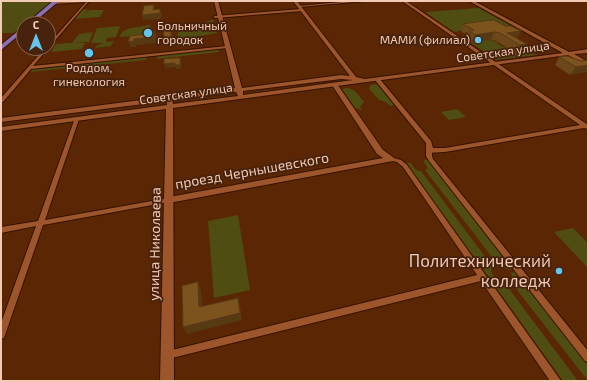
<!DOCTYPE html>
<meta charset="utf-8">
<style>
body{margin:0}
#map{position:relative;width:589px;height:382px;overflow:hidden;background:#5a2604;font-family:"Exo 2",sans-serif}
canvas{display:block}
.frame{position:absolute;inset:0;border:2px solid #f3cab5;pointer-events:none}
.north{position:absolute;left:16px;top:16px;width:40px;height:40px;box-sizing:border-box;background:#47220c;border:1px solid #8c6550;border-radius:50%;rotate:0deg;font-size:11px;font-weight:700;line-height:16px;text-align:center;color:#f3cab5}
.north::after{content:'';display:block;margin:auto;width:14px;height:18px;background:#64c5ee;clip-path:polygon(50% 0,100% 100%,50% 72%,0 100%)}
</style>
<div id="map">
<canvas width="589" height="382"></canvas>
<div class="frame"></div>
<div class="north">С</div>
</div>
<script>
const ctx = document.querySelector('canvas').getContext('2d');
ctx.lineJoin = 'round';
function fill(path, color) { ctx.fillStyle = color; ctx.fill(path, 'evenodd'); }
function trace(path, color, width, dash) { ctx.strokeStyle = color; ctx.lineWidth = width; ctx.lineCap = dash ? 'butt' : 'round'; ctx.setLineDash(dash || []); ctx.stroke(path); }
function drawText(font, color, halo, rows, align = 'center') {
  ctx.font = font + ' "Exo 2",sans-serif'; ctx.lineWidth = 3.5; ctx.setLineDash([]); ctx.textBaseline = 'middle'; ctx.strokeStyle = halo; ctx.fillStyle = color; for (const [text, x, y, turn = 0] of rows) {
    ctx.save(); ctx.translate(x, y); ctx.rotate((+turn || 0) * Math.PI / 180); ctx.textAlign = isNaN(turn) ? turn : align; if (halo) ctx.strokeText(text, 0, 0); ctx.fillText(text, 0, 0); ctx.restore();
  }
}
fill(new Path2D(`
 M1,1H52L14,33H1V13L3,11L1,12Z
 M479,8L519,30L471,28L454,32L425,12Z
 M82,9L88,10L84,14L90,10H104L100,17L74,19Z
 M213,19L217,33L178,40V27L200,25Z
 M148,25L152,26L148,28L147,31H154L141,35L120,37V36C124,26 139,28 148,25Z
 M120,26L116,37L107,38L106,42L114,41L111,46L95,48L96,46L103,43H91L97,28Z
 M93,32L89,42L72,43L79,34Z
 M490,40L499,43L497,44C504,46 510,51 516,53C523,54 530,51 536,55L496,60L470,42V41L472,42Z
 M69,43H85L82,49L51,52L56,44Z
 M218,48L219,52L157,59V55Z
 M147,56L146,60L30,72L33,68Z
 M377,84L393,103V105L390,106L386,102L379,100L369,89L371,85Z
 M348,88L355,91L364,102L360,106L362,110L355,108L342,89Z
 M457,109L466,117L449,120L441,112Z
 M427,159L512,269L509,270L498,265L425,170L428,168L423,161Z
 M406,163H411L416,170L421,171L492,266L491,272L495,278V283H493Z
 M238,215L250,290L214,298L208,221Z
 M573,228L588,243V268L554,232Z
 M515,272L588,365V381L510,281L512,277L511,273Z
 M497,279L504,282L578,381H563L495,286L497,285Z`), '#4f4d11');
const minor = new Path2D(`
 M74,1H89L33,66L227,46L229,47L227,48L31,69L3,102H1V98L45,48H48V45L86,2L53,4L52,2Z
 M353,1H365L299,7L298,6Z
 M301,9L302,11L215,18L213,17L215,16Z
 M75,118H79V119L45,220L169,198H171L172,200L171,202H169L43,225L5,335L4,338L1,339V323L36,226L1,233V227L38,221Z
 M429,149L432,151V156L433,159L588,351V362L585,361L429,161L426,156V151Z
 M390,157L401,160L407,165L559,378L561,381H550L481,281L168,359L165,358L164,355L165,352L168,351L477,275L403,167L397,162L388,160L387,159L388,158Z`);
const tertiary = new Path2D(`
 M402,1H406L588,125V129L584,128L445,152L426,153V143L375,80V78H379L431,141L433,148H445L580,125Z
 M335,83L337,84L383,150L393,157L394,159L393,161L169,203L166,202L165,200L166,198L169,197L383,158L377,154L332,85Z`);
const secondary = new Path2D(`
 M214,1H218L242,88L341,75L350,76L293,1H297L356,77L365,79L563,53L469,1H474L569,52L588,49V53L574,54L588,62V66L568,55L173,108L174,381H160L166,109L1,131V127L167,105V101L1,122V118L235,88ZM341,79L353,80L243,95V91ZM236,92L238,96L173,104L172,100Z`);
const trunk = new Path2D(`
 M53,1H59L32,24H26Z
 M24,26V31L1,50V45Z`);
trace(minor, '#361300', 2);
trace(tertiary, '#361300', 2);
trace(secondary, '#361300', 2);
trace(trunk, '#361300', 2);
fill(minor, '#9d552c');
fill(tertiary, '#9d552c');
fill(secondary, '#9d552c');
fill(trunk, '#8970b2');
fill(new Path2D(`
 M463,24L505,26L521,31L517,38L524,52L516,53L496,41L491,40L472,42L466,38L467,36L461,31Z
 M173,36V43L166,42L164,37Z
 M559,57L581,61L570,75L555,65Z`), '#6b4719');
fill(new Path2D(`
 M154,5L155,10L160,9L162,15L161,19L143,20L142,15L153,10Z
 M155,31L157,37L156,43L136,45V47H130L128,42Z
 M171,31L173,36V43L171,38Z
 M521,31L517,38L507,33Z
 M494,32L491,40L472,42L475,35Z
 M527,44L524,52L516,53L520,45Z
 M180,58L181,62V69H176V67L165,68L164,64Z
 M588,65V72L570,75L576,67Z
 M198,282L201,290L203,315L199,307Z
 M238,298L240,306L242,320L187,334L183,327Z`), '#573914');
const building = new Path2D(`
 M154,5L153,10L160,9V13L142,15L144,6Z
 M494,20L505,26H511L521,31L507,33L527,44L520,45L500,33L494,32L475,35L469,31L474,30L463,24Z
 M155,31L154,37L134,39V41L128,42L130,36L145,34V32Z
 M164,31H171V38L164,37Z
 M567,56L581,61L588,60V65L576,67L559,57Z
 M180,58V65H175V63L164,64V59Z
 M198,282L199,307L238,298L240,313L183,327L182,286Z`);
fill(building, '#7c521d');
trace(building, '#573914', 1);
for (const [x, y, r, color] of [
 [148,33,5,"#64c5ee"],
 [478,40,4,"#64c5ee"],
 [89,53,5,"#64c5ee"],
 [559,271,4,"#64c5ee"]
]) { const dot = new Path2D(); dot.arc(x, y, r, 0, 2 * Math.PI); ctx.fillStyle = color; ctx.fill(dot); trace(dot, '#47220c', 1.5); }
drawText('12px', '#f3cab5', '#47220c', [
 ["Больничный",157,26],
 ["городок",157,40],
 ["МАМИ (филиал)",470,40,"right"],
 ["Роддом,",89,68,"center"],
 ["гинекология",89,82,"center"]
], 'left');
drawText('12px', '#f3cab5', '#47220c', [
 ["Советская улица",503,52,-8],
 ["Советская улица",186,94,-8]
]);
drawText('14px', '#f3cab5', '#47220c', [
 ["проезд Чернышевского",252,171,-10],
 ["улица Николаева",155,244,-89]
]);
drawText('17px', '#f3cab5', '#47220c', [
 ["Политехнический",551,261],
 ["колледж",551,281]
], 'right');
</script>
